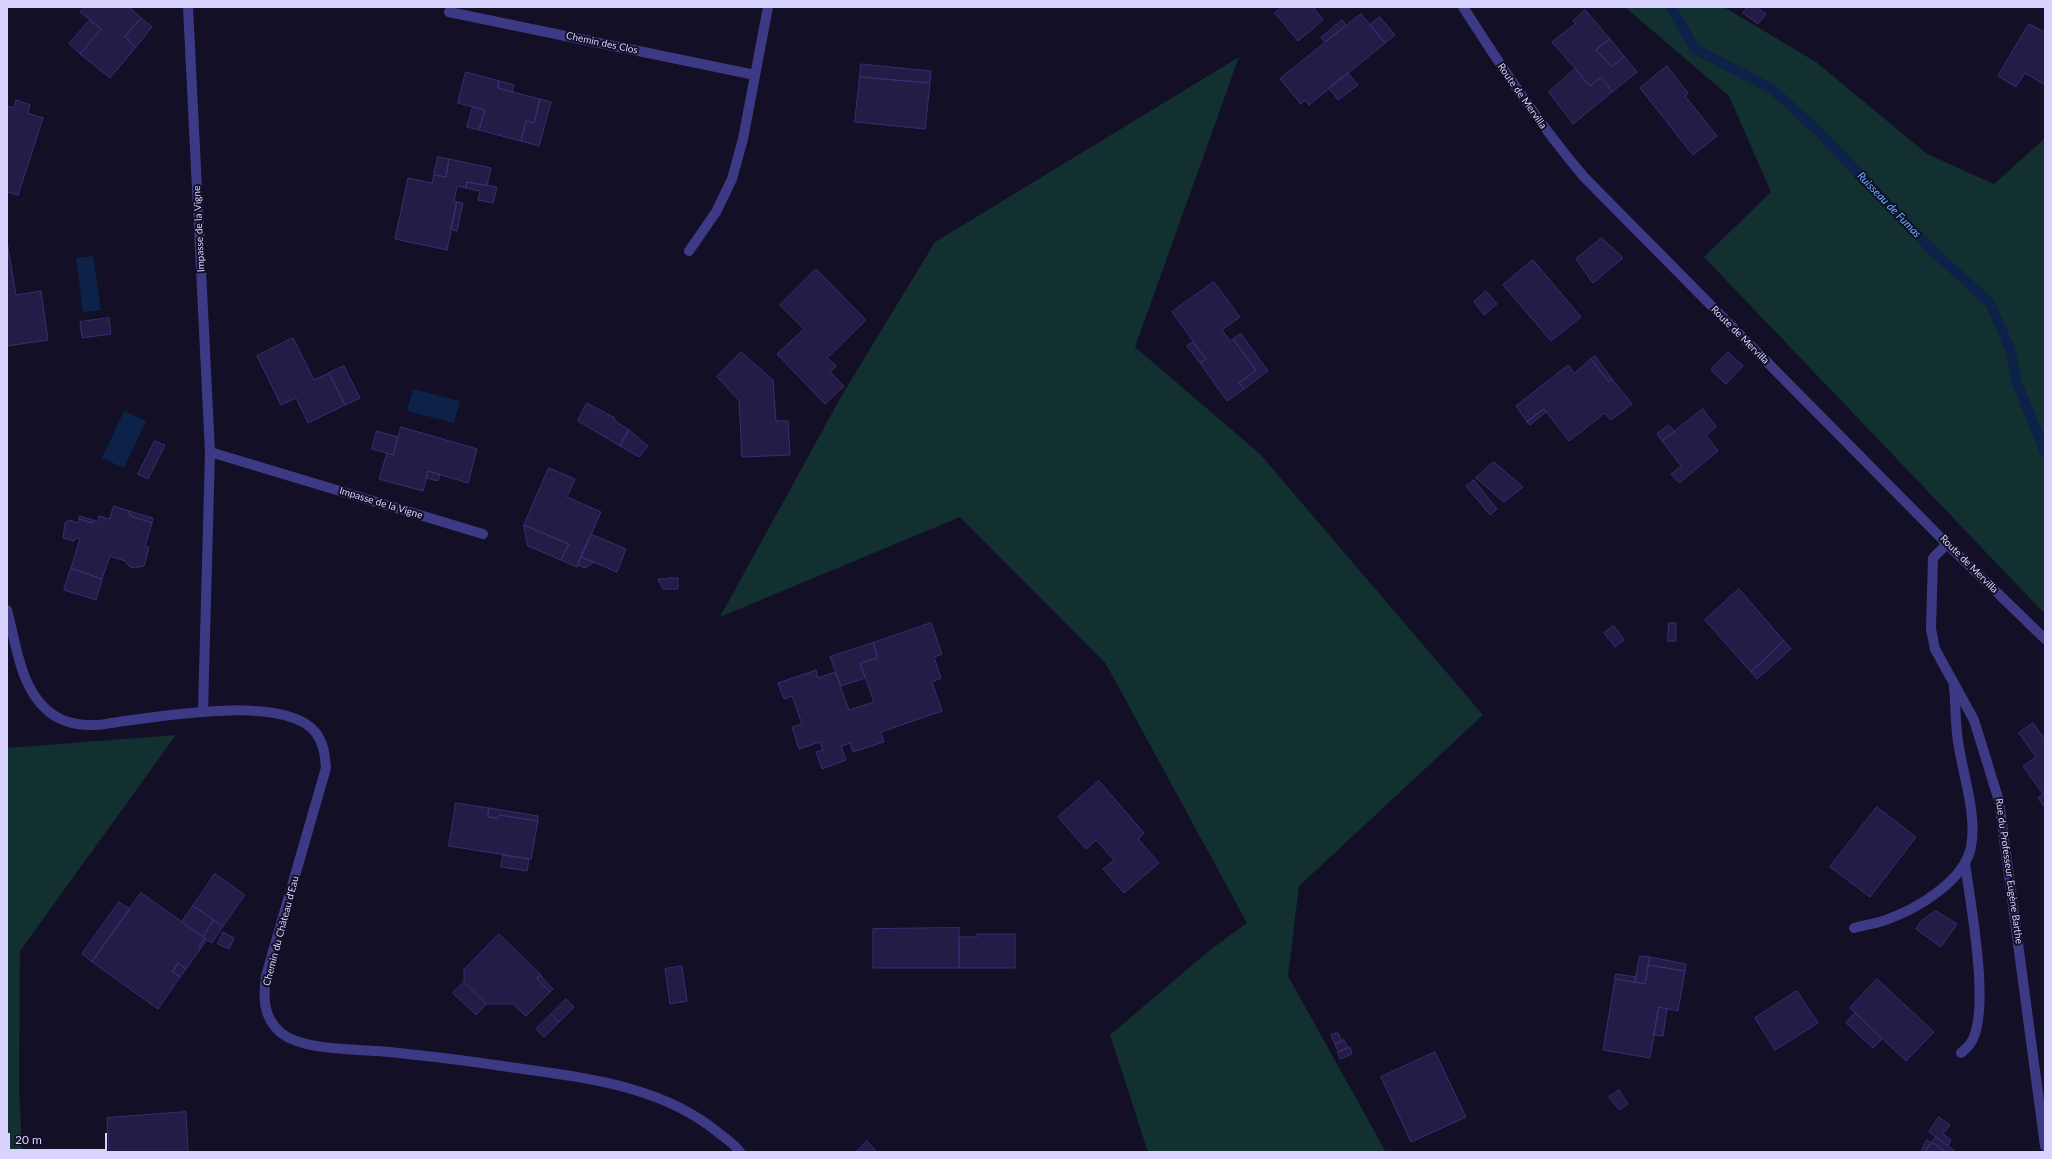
<!DOCTYPE html>
<meta charset="utf-8">
<style>
body{margin:0}
#map{position:relative;width:2052px;height:1159px;overflow:hidden;background:#130f26;font-family:Lato,sans-serif}
canvas{display:block}
.frame{position:absolute;inset:0;border:8px solid #d9d4ff;pointer-events:none}
.scale{position:absolute;left:8px;top:1133px;width:99px;height:18px;box-sizing:border-box;border:2px solid #d9d4ff;border-top:0;padding-left:5px;font-size:12px;line-height:14px;white-space:nowrap;color:#d9d4ff;-webkit-text-stroke:3px #130f26;paint-order:stroke}
</style>
<div id="map">
<canvas width="2052" height="1159"></canvas>
<div class="frame"></div>
<div class="scale">20 m</div>
</div>
<script>
const ctx = document.querySelector('canvas').getContext('2d');
ctx.lineJoin = 'round';
function fill(path, color) { ctx.fillStyle = color; ctx.fill(path, 'evenodd'); }
function trace(path, color, width, dash) { ctx.strokeStyle = color; ctx.lineWidth = width; ctx.lineCap = dash ? 'butt' : 'round'; ctx.setLineDash(dash || []); ctx.stroke(path); }
function drawText(font, color, halo, rows, align = 'center') {
  ctx.font = font + ' Lato,sans-serif'; ctx.lineWidth = 4; ctx.setLineDash([]); ctx.textBaseline = 'middle'; ctx.strokeStyle = halo; ctx.fillStyle = color; for (const [text, x, y, turn = 0] of rows) {
    ctx.save(); ctx.translate(x, y); ctx.rotate((+turn || 0) * Math.PI / 180); ctx.textAlign = isNaN(turn) ? turn : align; if (halo) ctx.strokeText(text, 0, 0); ctx.fillText(text, 0, 0); ctx.restore();
  }
}
fill(new Path2D(`
 M1625,7H1724L1816,62L1927,154L1994,184L2045,138V614L1704,257L1771,192L1729,96Z
 M1239,57L1135,347L1260,454L1483,715L1299,886L1288,976L1386,1152H1148L1110,1035L1210,950L1247,923L1106,664L960,517L720,617L842,395L935,242Z
 M176,735L20,951L19,1087L22,1152H7V748Z`), '#12302f');
fill(new Path2D(`
 M93,256L101,310L83,312L76,258Z
 M413,389L460,401L454,423L407,411Z
 M124,411L146,421L124,468L102,458Z`), '#0c2248');
trace(new Path2D(`
 M1671,7L1695,49L1772,89L1819,132L1933,251L1990,303L2010,349L2017,383L2045,452`), '#0c2248', 10);
const building = new Path2D(`
 M85,7H129L141,18L125,37L136,47L110,78L80,54L101,29L80,12Z
 M1283,7H1313L1323,20L1298,41L1275,13Z
 M1748,7H1757L1766,14L1758,24L1743,13Z
 M1585,10L1610,39L1596,50L1612,67L1624,56L1637,72L1612,92L1601,77L1590,86L1552,42L1576,23L1573,21Z
 M1361,14L1385,43L1309,105L1305,100L1301,104L1280,79Z
 M1380,17L1395,35L1385,43L1370,25Z
 M141,18L152,27L136,47L125,37Z
 M90,20L101,29L80,54L69,44Z
 M1342,20L1346,25L1325,42L1321,38Z
 M2029,24L2045,32V85L2025,73L2016,87L1998,76Z
 M1610,39L1624,56L1612,67L1596,50Z
 M861,64L931,71L930,83L860,77Z
 M1667,66L1688,93L1685,96L1717,136L1693,155L1640,88Z
 M1575,69L1590,86L1601,77L1612,92L1573,124L1549,92Z
 M466,72L499,81L498,88L540,99L534,123L526,121L521,141L479,130L485,110L458,103Z
 M1348,73L1358,85L1338,100L1329,88Z
 M860,77L930,83L925,129L855,122Z
 M499,81L514,85L512,92L498,88Z
 M540,99L551,102L539,146L521,141L526,121L534,123Z
 M16,100L30,105L28,113L43,118L18,195L7,192V106L14,108Z
 M473,107L485,110L479,130L467,127Z
 M438,157L449,159L446,177L434,175Z
 M449,159L491,168L487,186L467,182L466,188L457,186L454,201L457,202L447,250L395,239L408,178L432,183L434,175L446,177Z
 M467,182L497,187L493,203L478,200L480,191L466,188Z
 M457,202L463,203L457,231L451,229Z
 M1602,238L1623,258L1593,283L1576,259Z
 M7,241L16,295L41,291L48,340L7,346Z
 M1533,260L1581,317L1551,341L1503,285Z
 M816,269L866,320L827,358L836,366L830,372L844,386L825,404L777,354L804,329L780,305Z
 M1214,282L1240,317L1222,330L1230,341L1233,339L1256,370L1239,383L1244,389L1227,401L1200,363L1206,359L1172,312Z
 M1486,291L1497,304L1484,315L1474,302Z
 M109,318L111,334L82,338L80,322Z
 M1241,334L1268,371L1244,389L1239,383L1256,370L1233,339Z
 M293,338L314,380L329,373L345,405L308,423L296,398L281,405L257,356Z
 M1193,342L1206,359L1200,363L1187,346Z
 M741,352L773,380L776,421H788L790,455L742,457L739,400L717,377Z
 M1728,352L1743,366L1726,384L1711,370Z
 M1595,356L1612,379L1609,382L1591,359Z
 M1591,359L1609,382L1612,379L1632,404L1611,420L1605,413L1569,441L1544,409L1527,422L1516,406L1568,365L1574,373Z
 M344,366L360,398L345,405L329,373Z
 M587,403L615,418L614,420L629,430L620,446L578,421Z
 M1544,409L1546,412L1530,425L1527,422Z
 M1703,409L1716,427L1706,435L1718,451L1679,483L1671,474L1681,466L1662,441Z
 M1669,425L1675,432L1662,441L1657,434Z
 M401,427L477,449L468,483L428,471L423,491L379,479L387,453L393,455Z
 M629,430L648,446L639,457L620,446Z
 M377,431L398,437L393,455L372,449Z
 M155,441L165,445L148,479L138,474Z
 M1494,462L1523,487L1504,502L1476,478Z
 M549,468L575,479L567,497L601,512L577,567L561,560L569,544L524,525Z
 M428,471L440,475L438,481L426,478Z
 M1474,480L1497,509L1490,515L1466,486Z
 M114,506L129,511L131,516L152,523L145,546L149,547L144,566L134,568L130,567L125,561L110,556L102,579L71,568L80,539L75,538L74,541L63,538L65,523L69,520L78,523L79,519L92,523L93,520L98,522L99,516L109,519Z
 M129,511L153,518L152,523L131,516Z
 M80,516L93,520L92,523L79,519Z
 M524,525L569,544L561,560L528,546Z
 M591,534L626,549L617,572L581,557Z
 M581,557L594,562L585,568L578,565Z
 M71,568L102,579L96,600L64,590Z
 M668,578H678V589H663L658,579H668Z
 M1739,589L1784,641L1751,672L1705,620Z
 M931,623L942,654L934,657L941,678L932,682L942,711L881,732L884,742L853,752L850,743L841,746L846,760L822,769L816,752L823,750L820,742L799,749L792,727L802,724L792,696L784,699L778,683L816,670L818,678L835,672L849,710L874,702L860,663L878,658L873,643Z
 M1669,623H1676V641H1668Z
 M1614,626L1624,640L1615,647L1604,633Z
 M1784,641L1791,649L1757,679L1751,672Z
 M873,643L878,658L860,663L865,678L841,686L830,657Z
 M2033,723L2045,740V808L2038,798L2043,794L2023,766L2036,757L2019,733Z
 M1099,781L1144,833L1138,839L1159,863L1124,893L1103,869L1114,860L1096,840L1086,849L1058,817Z
 M456,803L489,808L488,817L498,818L499,815L538,821L531,859L449,846Z
 M1877,807L1916,837L1870,897L1830,867Z
 M489,808L538,816V821L499,815L498,818L488,817Z
 M503,855L529,859L527,871L501,867Z
 M215,874L245,895L223,926L193,906Z
 M141,893L205,938L199,947L201,948L186,969L178,963L173,972L180,977L158,1009L92,962Z
 M119,902L130,909L92,962L82,954Z
 M193,906L214,920L203,937L182,922Z
 M1936,911L1957,924L1941,947L1916,929L1921,921Z
 M214,920L223,926L212,943L203,937Z
 M959,928V968H873V929Z
 M223,932L234,938L229,949L218,944Z
 M499,934L541,975L537,979L550,992L526,1016L513,1004H486L464,982V970Z
 M977,934H1015V968H959V937H977Z
 M205,938L207,940L201,948L199,947Z
 M1640,956L1650,957L1645,984L1635,982Z
 M1650,957L1686,964L1685,971L1648,965Z
 M178,963L186,969L180,977L173,972Z
 M1648,965L1685,971L1678,1011L1659,1007L1650,1058L1603,1050L1615,979L1645,984Z
 M682,966L687,1001L670,1004L665,969Z
 M1616,974L1637,977L1635,982L1615,979Z
 M540,975L553,989L550,992L537,979Z
 M1877,979L1934,1032L1906,1061L1850,1008Z
 M464,982L486,1004L476,1015L453,993Z
 M1797,991L1818,1023L1775,1050L1755,1018Z
 M566,999L574,1007L559,1022L551,1014Z
 M1659,1007L1667,1009L1663,1036L1654,1035Z
 M1855,1013L1882,1039L1873,1048L1846,1023Z
 M551,1014L559,1022L544,1037L536,1029Z
 M1338,1033L1342,1041L1335,1044L1331,1035Z
 M1344,1040L1348,1048L1338,1052L1335,1044Z
 M1350,1047L1352,1054L1340,1059L1338,1052Z
 M1435,1052L1466,1117L1411,1142L1381,1077Z
 M1619,1090L1628,1104L1619,1110L1609,1097Z
 M186,1112L188,1152H109L107,1118Z
 M1939,1117L1950,1125L1943,1134L1951,1140L1948,1146L1929,1132Z
 M1936,1137L1955,1151L1954,1152H1946L1932,1142Z
 M1927,1140L1931,1143L1925,1152H1921Z
 M867,1141L877,1152H856Z
 M1932,1142L1946,1152H1925Z`);
fill(building, '#241b47');
trace(building, '#3b2d73', 1);
trace(new Path2D(`
 M188,7L210,452
 M1463,7C1501,66 1539,124 1584,177L1947,544L2045,639
 M449,12L755,75
 M689,251L716,212L732,179L743,139L768,7
 M1947,544L1933,558L1931,629L1935,649L1974,720L1999,801L2045,1146
 M7,610C16,643 20,687 47,710C58,720 74,725 89,725C101,726 114,722 125,721C168,715 287,695 316,733C324,744 325,756 326,768L266,976C263,997 263,1017 280,1032C301,1050 351,1049 377,1051C424,1055 469,1061 516,1068C587,1078 663,1086 720,1134C727,1139 735,1145 740,1152
 M203,711L210,452L483,534
 M1854,928C1864,925 1874,924 1883,921C1915,910 1964,882 1971,847C1977,815 1964,779 1959,747C1955,728 1956,707 1954,687
 M1961,1053C1964,1050 1968,1047 1970,1044C1992,1014 1970,902 1965,863`), '#3d3a85', 10);
drawText('10px', '#d9d4ff', '#130f26', [
 ["Chemin des Clos",602,43,12],
 ["Route de Mervilla",1522,96,55],
 ["Impasse de la Vigne",199,229,-93],
 ["Route de Mervilla",1740,335,45],
 ["Impasse de la Vigne",381,503,17],
 ["Route de Mervilla",1969,564,45],
 ["Rue du Professeur Eugène Barthe",2009,871,82],
 ["Chemin du Château d'Eau",281,931,-75]
]);
drawText('italic 11px', '#62b6ff', '#130f26', [
 ["Ruisseau de Fumas",1889,205,46]
]);
</script>
